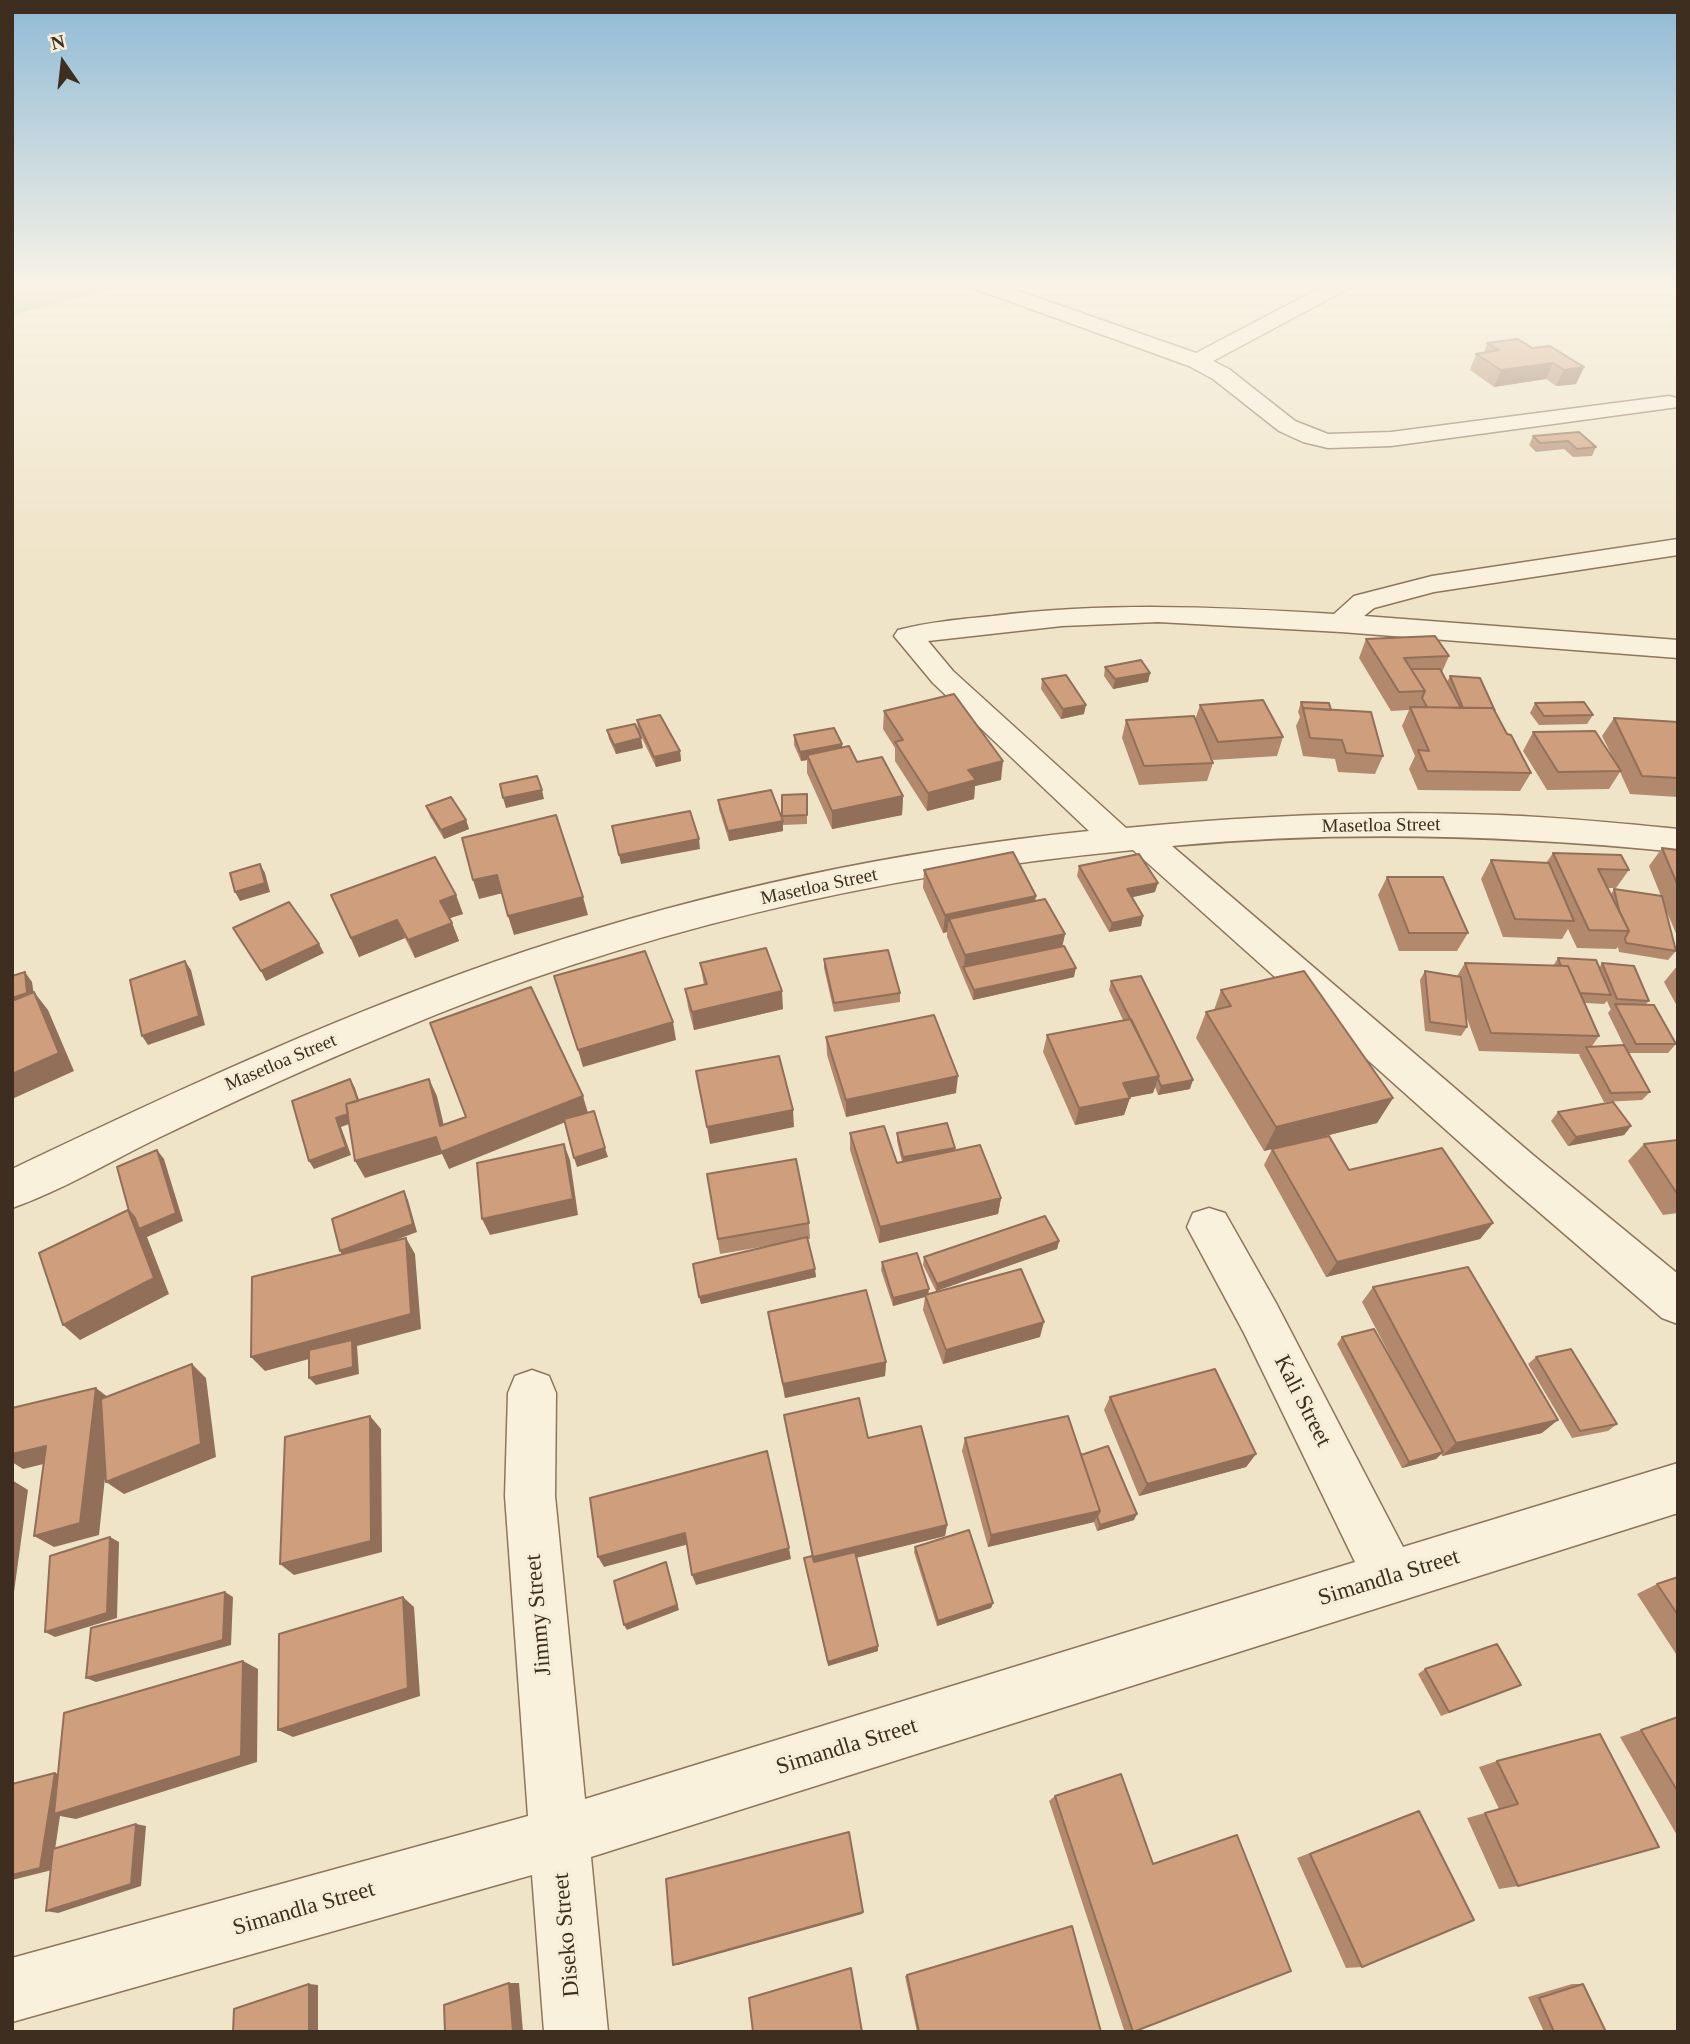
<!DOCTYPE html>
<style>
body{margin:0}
#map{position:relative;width:1690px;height:2044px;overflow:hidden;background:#f0e4c8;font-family:Georgia,serif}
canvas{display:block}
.frame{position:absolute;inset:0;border:14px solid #3d2e20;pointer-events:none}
.north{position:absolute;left:28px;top:28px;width:70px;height:70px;-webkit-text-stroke:5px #f7eed8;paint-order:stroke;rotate:346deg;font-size:19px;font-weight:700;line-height:28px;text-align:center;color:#3d2e20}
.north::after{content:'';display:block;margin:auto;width:24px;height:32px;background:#3d2e20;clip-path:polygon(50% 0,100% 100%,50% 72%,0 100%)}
</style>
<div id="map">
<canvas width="1690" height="2044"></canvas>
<div class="frame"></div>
<div class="north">N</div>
</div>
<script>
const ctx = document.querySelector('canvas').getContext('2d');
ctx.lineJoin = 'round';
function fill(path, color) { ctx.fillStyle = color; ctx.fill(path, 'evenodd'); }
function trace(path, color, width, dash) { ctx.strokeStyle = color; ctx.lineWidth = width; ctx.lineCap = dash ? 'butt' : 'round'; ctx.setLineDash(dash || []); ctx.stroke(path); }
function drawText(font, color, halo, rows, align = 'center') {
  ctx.font = font + ' Georgia,serif'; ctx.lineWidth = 7; ctx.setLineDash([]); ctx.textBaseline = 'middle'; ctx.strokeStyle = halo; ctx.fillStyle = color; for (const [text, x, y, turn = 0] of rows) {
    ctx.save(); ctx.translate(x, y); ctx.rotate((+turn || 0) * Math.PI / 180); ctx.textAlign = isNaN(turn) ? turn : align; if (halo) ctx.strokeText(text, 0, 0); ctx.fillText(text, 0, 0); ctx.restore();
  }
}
fill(new Path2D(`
 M12,282H144L12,315Z`), '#c9cf9b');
const minor = new Path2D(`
 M964,282H993L1196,353L1331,282H1356L1353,286L1213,361L1229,369L1295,421L1328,434L1391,432L1669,396L1677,398L1678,407L1391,446L1328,448L1303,442L1279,431L1213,379L1189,366L967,286Z
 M1678,539V555L1434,592L1374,608L1364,616L1678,640V658L1341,632L1158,622L1062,626L928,641L953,671L1126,828C1249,816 1374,810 1498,815C1558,817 1618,823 1678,829V852C1510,835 1341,830 1172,846L1533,1155L1678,1274V1324L1662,1318L1503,1181L1133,850C880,874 630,932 396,1031C313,1065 232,1102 152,1141C106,1164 60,1191 12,1208V1169C180,1089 350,1010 526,951C707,891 899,850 1089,831L933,683L894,636L898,630C929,622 961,619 993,616C1107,602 1219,607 1334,614L1354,596L1432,576Z
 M1209,1208L1225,1213L1276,1303L1403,1547L1678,1463V1513L591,1857L608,2032H544L532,1875L12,2022V1958L528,1816L505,1496L508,1393L515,1376L532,1370L549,1376L556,1393L555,1496L585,1799L1355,1562L1244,1333L1187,1227L1193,1213Z`);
trace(minor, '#8d765c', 3);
fill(minor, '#faf1dc');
fill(new Path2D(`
 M1487,343L1532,348L1584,367L1576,384L1556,386L1546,379L1494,387L1470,370L1476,354L1484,353Z
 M1579,432L1596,447L1592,456L1573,457L1564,449L1536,452L1529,445L1533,436Z
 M1366,639L1449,656L1442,672L1447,682L1450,676L1495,711L1507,734L1531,773L1520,791L1418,790L1409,769L1415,756L1402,726L1409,710L1391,711L1359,658Z
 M1105,667L1150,673L1148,682L1113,689L1104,676Z
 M1042,679L1084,714L1061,719L1041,689Z
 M1301,702L1331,710L1383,756L1375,774L1338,772L1335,759L1303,756L1296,726L1300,717L1298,712Z
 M1535,703L1593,715L1587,724L1539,725L1530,713Z
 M1200,705L1283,737L1277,756L1213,760L1209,752L1213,763L1207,781L1139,785L1122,738L1126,720H1195Z
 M884,711L1001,780L975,786L974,799L927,811L895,761V748L883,729Z
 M1614,718L1678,722V797L1630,794L1620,772L1609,789L1547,790L1523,751L1533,732L1614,760L1602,736Z
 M637,720L680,751L681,761L656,767L638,730Z
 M607,730L643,748L616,754L609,739Z
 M794,735L842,747L857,762L903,796L902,815L832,829L807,773V760L801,761L794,745Z
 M807,794V824L783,825L782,795Z
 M718,800L783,821V831L729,841L719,809Z
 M426,806L466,820L469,829L444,839L430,816Z
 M1662,848L1678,850V938L1663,903L1676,951L1668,960L1619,952L1618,947L1616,949L1577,948L1568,929L1562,939L1503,937L1481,879L1491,860L1546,863L1553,853L1629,870L1616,888H1608L1611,894L1614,889L1661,896L1649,866Z
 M1079,866L1155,892L1132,897L1143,916L1141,926L1109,932L1077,876Z
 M924,870L1036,900L1065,934L1062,946L1074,977L973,1000L947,937V932L943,933L923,888Z
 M1387,877L1468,933L1457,951H1399L1378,895Z
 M331,895H456L463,914L450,918L459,941L415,958L405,938L359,957Z
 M1558,958L1599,968L1602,963L1649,1001L1646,1004L1676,1044L1668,1053H1628L1650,1092L1642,1100L1604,1102L1579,1055L1580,1054L1479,1051L1465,1013L1467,1027L1461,1036L1425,1031L1420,980L1425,971L1457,976L1465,963L1553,966ZM1607,1001L1610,1008L1611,1009L1608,1013L1626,1050L1592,1046L1599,1036L1585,1003L1604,1004Z
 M824,959L900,993V1002L834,1012L824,968Z
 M700,963L783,1009L694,1030L688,1007L685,989L704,985Z
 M1678,965V1008L1664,982Z
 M1111,981L1190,1089L1158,1095L1155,1087L1153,1093L1130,1097L1124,1115L1075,1125L1043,1052L1047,1035L1123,1020L1109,990Z
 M1221,990L1393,1098L1377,1123L1290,1145L1349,1170L1493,1223L1480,1239L1326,1277L1264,1165L1272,1149L1264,1151L1196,1038L1206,1012L1214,1010Z
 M826,1037L956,1093L846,1117L827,1055Z
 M1558,1112L1631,1126L1624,1135L1568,1146L1551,1121Z
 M850,1133L897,1163L902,1162L897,1141V1133L955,1151L1001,1198L998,1214L879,1243L850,1150Z
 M1678,1140V1213L1663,1215L1628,1161L1644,1144Z
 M707,1174L809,1223L810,1239H807L816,1277L701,1304L773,1245L720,1254Z
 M1059,1241L1057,1249L936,1291L923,1265L924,1257Z
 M882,1262L928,1294L1040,1337L943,1364L923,1310L925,1297L893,1306L881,1270Z
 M1373,1287L1542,1433L1442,1456L1441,1454L1436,1459L1402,1468L1337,1344L1342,1337L1397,1369L1362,1302Z
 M768,1312L886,1362L885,1376L785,1398L770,1327Z
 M1536,1357L1617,1424L1608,1431L1572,1438L1528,1364Z
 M1110,1397L1256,1454L1246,1467L1139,1496L1104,1410Z
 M784,1415L868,1438L947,1525L945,1536L856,1558L878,1651L828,1666L805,1563L804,1558L812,1556L786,1429Z
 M965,1438L1081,1455L1134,1520L1097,1531L1094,1522L988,1547L962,1451Z
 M915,1547L993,1603L991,1608L937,1626L914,1552Z
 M1678,1577V1657L1637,1594L1657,1584Z
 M1425,1669L1521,1685L1441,1716L1418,1674Z
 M1678,1717V1837L1620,1737Z
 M1497,1761L1659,1847L1518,1886L1499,1889L1467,1818L1499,1809L1479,1767Z
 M1055,1796L1133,2032L1124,2030L1049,1801Z
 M1419,1811L1362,1967L1346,1968L1297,1858L1404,1816Z
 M1072,1926L1101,2032H917L905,1976Z
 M1572,1984H1583L1606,2032H1544L1528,1997Z`), '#b2896c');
fill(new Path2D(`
 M1553,363L1546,379L1494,387L1501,370Z
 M1584,367L1576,384L1556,386L1564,370Z
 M1150,673L1148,682L1113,689L1115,679Z
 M1086,705L1084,714L1061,719L1063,709Z
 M641,738L643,748L616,754L614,745Z
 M842,744V753L807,755V760L801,761L800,752Z
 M680,751L681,761L656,767L654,757Z
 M1003,761L1001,780L975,786L974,799L927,811L928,793L968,770Z
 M542,790L544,799L506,808L503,798Z
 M903,796L902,815L832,829V811Z
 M466,820L469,829L444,839L441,830Z
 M783,821V831L729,841L728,831Z
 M699,839L700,849L621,864L619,855Z
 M260,864L265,873L270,892L240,901L235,892Z
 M497,875L503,893L479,899L473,880Z
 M1158,883L1155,892L1125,899L1127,889Z
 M456,895L463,914L447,919L440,901Z
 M1036,896L1033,914L949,919L947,932L943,933L945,915Z
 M583,897L588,915L514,935L508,916Z
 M1143,916L1141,926L1109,932L1112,923Z
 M397,920L405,938L359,957L351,938Z
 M452,923L459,941L415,958L408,940Z
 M1065,934L1061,953L964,967L965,955Z
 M319,944L324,953L266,981L261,971Z
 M185,961L191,970L205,1025L148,1045L142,1036Z
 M1076,968L1074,977L973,1000L974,990Z
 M25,972L32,982L35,1002L12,1010V998Z
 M782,991L783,1009L694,1030L692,1012Z
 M34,992L48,1010L74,1071L12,1099V1074Z
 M673,1022L676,1040L583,1067L578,1050Z
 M958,1076L956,1093L846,1117V1100Z
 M1159,1076L1153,1093L1117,1100L1123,1083Z
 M350,1079L355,1088L365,1118L341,1127L351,1155L314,1169L309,1161L336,1118Z
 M429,1079L437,1096L448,1143L440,1126Z
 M1193,1080L1190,1089L1158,1095L1161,1086Z
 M583,1096L588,1113L449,1169L442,1154L365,1178L355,1161L436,1137Z
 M1130,1098L1124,1115L1075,1125L1079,1108Z
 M1393,1098L1377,1123L1264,1151L1276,1127Z
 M793,1110L794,1127L710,1144L707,1127Z
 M1631,1126L1624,1135L1568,1146L1576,1137Z
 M564,1144L570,1160L578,1215L490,1235L482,1219Z
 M605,1148L608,1157L577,1167L574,1158Z
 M955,1148L954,1157L903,1166V1157Z
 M157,1150L164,1159L183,1221L147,1237L169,1294L80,1340L63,1325L128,1210Z
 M404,1191L408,1200L417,1232L345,1259L340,1251Z
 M1001,1198L998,1214L879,1243L880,1227Z
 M1493,1223L1480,1239L1326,1277L1337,1262Z
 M406,1238L415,1254L421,1329L357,1346L359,1374L316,1385L309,1378L353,1347L265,1371L251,1357Z
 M1059,1241L1057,1249L936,1291L937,1284Z
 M815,1269L816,1277L701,1304L699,1297Z
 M929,1289L928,1296L893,1306V1298Z
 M1044,1322L1040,1337L943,1364L946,1350Z
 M886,1362L885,1376L785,1398L783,1384Z
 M192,1364L206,1378L216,1457L124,1494L106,1482Z
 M96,1388L113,1401L99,1535L54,1547L34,1536Z
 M370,1416L381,1429L382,1552L294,1575L280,1564Z
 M1558,1420L1542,1433L1442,1456L1456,1443Z
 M46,1446L64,1459L23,1469L12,1462V1454Z
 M1443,1452L1436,1459L1402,1468L1409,1462Z
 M1256,1454L1246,1467L1139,1496L1147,1484Z
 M12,1480L28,1490L14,1592H12Z
 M1100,1511L1094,1522L988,1547L991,1535Z
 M1137,1514L1134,1520L1097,1531L1100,1525Z
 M947,1525L945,1536L814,1568L813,1557Z
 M685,1533L689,1544L604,1567L598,1557Z
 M110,1537L119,1542L117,1618L55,1637L45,1632Z
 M789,1548L791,1559L696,1585L692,1575Z
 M666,1562L679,1610L627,1630L624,1625Z
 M225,1592L233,1597L231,1645L96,1682L86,1678Z
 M403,1597L414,1607L420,1696L293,1737L278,1730Z
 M993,1603L991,1608L937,1626L938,1621Z
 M878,1646V1651L828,1666V1662Z
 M243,1661L258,1669L257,1762L76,1819L60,1816L52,1870L12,1880V1875L55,1773L66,1776Z
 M136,1824L146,1826L141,1886L58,1913L46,1911Z
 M863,1912L862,1914L678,1965H673Z
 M509,1983H519L523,2032H513Z
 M309,1984L318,1985V2032H309Z`), '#916f58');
const building = new Path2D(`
 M1518,339L1532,348L1550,346L1584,367L1564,370L1553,363L1501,370L1476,354L1499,350L1487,343Z
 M1579,432L1596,447L1577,449L1568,441L1540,443L1533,436Z
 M1435,636L1449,656L1404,658L1425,691L1399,692L1366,639Z
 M1141,660L1150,673L1115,679L1105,667Z
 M1411,669H1440L1461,708L1427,707L1422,698L1425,691Z
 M1066,675L1086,705L1063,709L1042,679Z
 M1450,676L1480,678L1495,711L1493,708H1463Z
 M954,694L1003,761L968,770L976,780L928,793L895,742L903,740L884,711Z
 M1263,700L1283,737L1218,742L1200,705Z
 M1301,702L1329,703L1331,710L1303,708Z
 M1584,702L1593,715L1544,716L1535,703Z
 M1410,707L1493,708L1507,734L1511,735L1531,773L1427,771L1418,750L1429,751Z
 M1303,708L1371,712L1383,756L1346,753L1342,740L1310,738Z
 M660,715L680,751L654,757L637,720Z
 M1194,716L1213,763L1144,766L1126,720Z
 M1614,718L1678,722V778L1642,776Z
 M635,724L641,738L614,745L607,730Z
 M834,728L842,744L800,752L794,735Z
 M1595,731L1621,771L1558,772L1533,732Z
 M849,746L857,762L882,757L903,796L832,811L807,755Z
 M537,776L542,790L503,798L500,784Z
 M771,790L783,821L728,831L718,800Z
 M807,794V815L782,816V795Z
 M451,797L466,820L441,830L426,806Z
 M690,811L699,839L619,855L612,826Z
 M556,815L583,897L508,916L497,875L473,880L462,838Z
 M1662,848L1678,850V886Z
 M1013,852L1036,896L945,915L924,870Z
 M1553,853L1621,855L1629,870L1598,869L1629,931L1589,930Z
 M1139,854L1158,883L1127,889L1143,916L1112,923L1079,866Z
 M435,857L456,895L440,901L452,923L408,940L397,920L351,938L331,895Z
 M1491,860L1549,863L1574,921L1515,919Z
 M260,864L265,883L235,892L230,873Z
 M1387,877H1443L1468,933H1409Z
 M1614,889L1662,896L1676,951L1626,943L1625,938L1629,931L1619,910Z
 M1045,899L1065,934L965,955L949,919Z
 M289,902L319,944L261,971L233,928Z
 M1064,946L1076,968L974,990L963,967Z
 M766,948L782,991L692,1012L685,989L707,984L700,963Z
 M888,950L900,993L834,1003L824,959Z
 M645,951L673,1022L578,1050L554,976Z
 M1558,958L1596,960L1611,995L1580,993L1568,966H1561Z
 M185,961L199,1016L142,1036L130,980Z
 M1465,963L1568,966L1599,1036L1491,1033Z
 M1602,963L1634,966L1649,1001L1617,999Z
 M1304,971L1393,1098L1276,1127L1206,1012L1231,1006L1221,990Z
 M1425,971L1461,977L1467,1027L1430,1022Z
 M25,972L27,993L12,998V976Z
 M1141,976L1193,1080L1161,1086L1158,1079L1159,1076L1111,981Z
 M531,987L583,1096L441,1152L436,1137L355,1161L346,1104L429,1079L440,1126L466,1117L430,1023Z
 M34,992L59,1053L12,1074V1001Z
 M1615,1004L1654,1005L1676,1044H1636Z
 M934,1015L958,1076L846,1100L826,1037Z
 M1131,1019L1159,1076L1123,1083L1130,1098L1079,1108L1047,1035Z
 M1624,1045L1650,1092L1611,1093L1586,1047Z
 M779,1056L793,1110L707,1127L696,1071Z
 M350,1079L358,1101L346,1104L348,1114L336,1118L346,1147L309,1161L292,1101Z
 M1613,1102L1631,1126L1576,1137L1558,1112Z
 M594,1111L605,1148L574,1158L564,1119Z
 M947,1123L955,1148L903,1157L897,1133Z
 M884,1126L897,1163L980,1145L1001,1198L880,1227L850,1133Z
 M1329,1136L1349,1170L1442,1148L1493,1223L1337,1262L1272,1149Z
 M1678,1140V1195L1644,1144Z
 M564,1144L573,1199L482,1219L477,1163Z
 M157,1150L176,1213L139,1229L135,1218L129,1211L117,1167Z
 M796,1159L809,1223L718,1239L707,1174Z
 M404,1191L413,1224L340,1251L332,1219Z
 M128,1210L154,1278L63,1325L39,1253Z
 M1045,1216L1059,1241L937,1284L924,1257Z
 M807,1237L815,1269L699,1297L693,1264Z
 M406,1238L411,1314L251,1357L252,1277Z
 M917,1253L929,1289L893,1298L882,1262Z
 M1468,1267L1558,1420L1456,1443L1373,1287Z
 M1021,1269L1044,1322L946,1350L925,1295Z
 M866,1290L886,1362L783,1384L768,1312Z
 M1374,1329L1443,1452L1409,1462L1342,1337Z
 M352,1340L353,1367L309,1378V1350Z
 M1571,1349L1617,1424L1580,1431L1536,1357Z
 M192,1364L201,1444L106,1482L101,1399Z
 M1215,1369L1256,1454L1147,1484L1110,1397Z
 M96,1388L80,1523L34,1536L46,1446L12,1454V1408Z
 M859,1398L868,1438L921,1426L947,1525L813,1557L784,1415Z
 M370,1416L371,1541L280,1564L285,1437Z
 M1068,1416L1100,1511L991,1535L965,1438Z
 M1108,1446L1137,1514L1100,1525L1097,1516L1100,1511L1081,1455Z
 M767,1451L789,1548L692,1575L685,1533L598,1557L590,1498Z
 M969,1530L993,1603L938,1621L915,1547Z
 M110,1537L107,1613L45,1632L50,1556Z
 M855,1552L878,1646L828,1662L804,1558L812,1556L814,1562Z
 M666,1562L677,1605L624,1625L614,1581Z
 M1678,1577V1615L1657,1584Z
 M225,1592L223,1640L86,1678L91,1628Z
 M403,1597L408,1688L278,1730L279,1634Z
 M1497,1644L1521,1685L1449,1712L1425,1669Z
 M243,1661L241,1756L54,1814L64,1713Z
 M1678,1717V1792L1641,1730Z
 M1600,1734L1659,1847L1518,1886L1485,1813L1518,1804L1497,1761Z
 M55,1773L40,1868L12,1875V1784Z
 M1121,1774L1153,1864L1237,1835L1291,1971L1133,2032L1055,1796Z
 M1419,1811L1474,1920L1362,1967L1310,1854Z
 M136,1824L131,1884L46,1911L53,1849Z
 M849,1832L863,1912L673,1965L666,1879Z
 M1072,1926L1101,2032H919L907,1975Z
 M851,1968L862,2032H753L749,1998Z
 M509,1983L513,2032H445L444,2005Z
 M309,1984V2032H233L234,2009Z
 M1583,1984L1606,2032H1554L1539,1998Z`);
fill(building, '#cf9f7d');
trace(building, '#916f58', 2);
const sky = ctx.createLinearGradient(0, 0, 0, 568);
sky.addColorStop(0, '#8fbad6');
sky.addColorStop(0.5, '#f8f3e6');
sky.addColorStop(1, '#f8f3e600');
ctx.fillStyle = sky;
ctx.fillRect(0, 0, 1690, 568);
drawText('19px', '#3d2e20', '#f7eed8', [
 ["Masetloa Street",1381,826,-1],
 ["Masetloa Street",819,887,-12],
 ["Masetloa Street",281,1063,-23]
]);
drawText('23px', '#3d2e20', '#f7eed8', [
 ["Kali Street",1302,1401,63],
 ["Simandla Street",1389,1578,-17],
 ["Jimmy Street",539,1615,-95],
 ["Simandla Street",847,1747,-17],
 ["Simandla Street",304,1909,-16],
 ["Diseko Street",567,1935,-95]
]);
</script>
